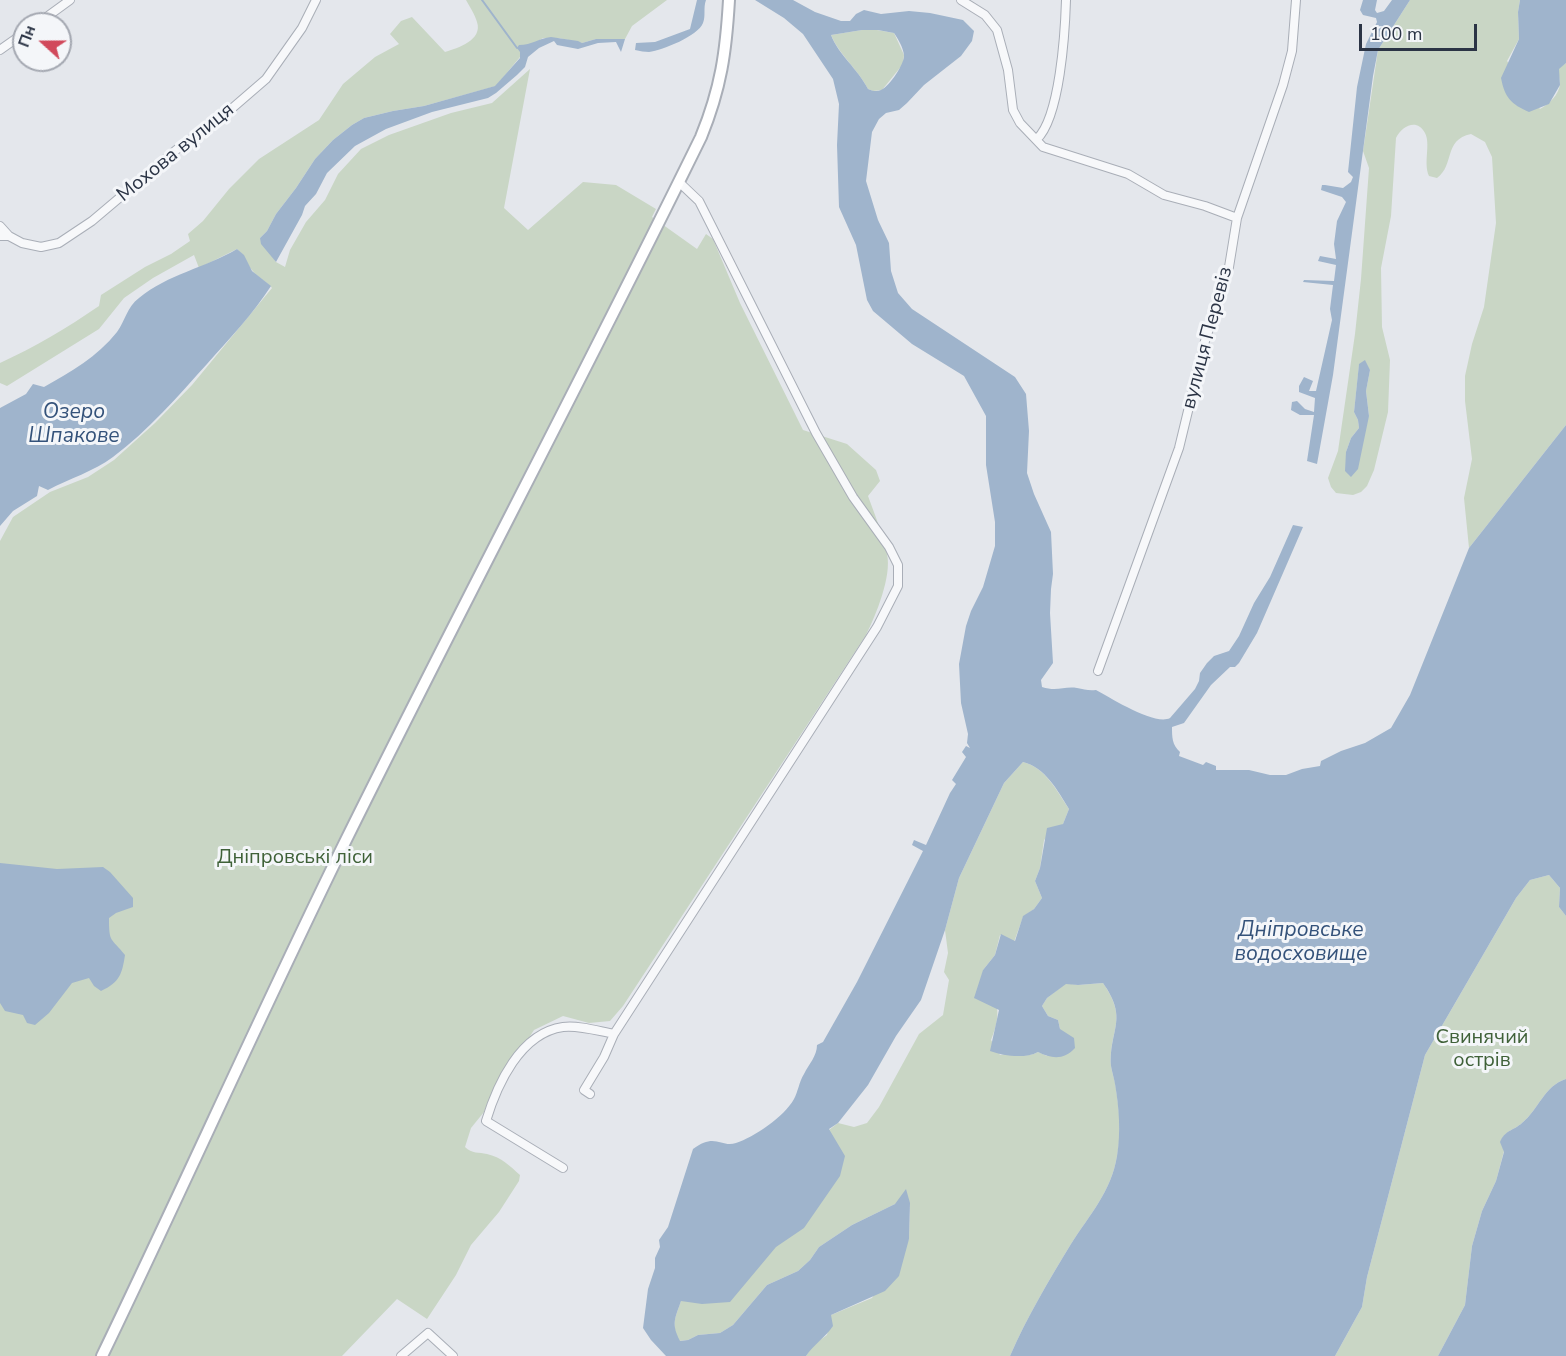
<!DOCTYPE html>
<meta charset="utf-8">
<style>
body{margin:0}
#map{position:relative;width:1566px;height:1356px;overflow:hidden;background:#e4e7ec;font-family:"Nunito Sans",sans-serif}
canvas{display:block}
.north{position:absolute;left:12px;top:12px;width:60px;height:60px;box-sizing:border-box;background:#f4f6f9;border:2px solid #a4a8b1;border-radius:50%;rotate:291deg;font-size:16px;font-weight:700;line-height:24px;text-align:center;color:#2b3445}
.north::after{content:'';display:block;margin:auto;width:21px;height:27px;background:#d1495b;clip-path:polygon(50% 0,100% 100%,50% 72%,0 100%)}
.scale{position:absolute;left:1359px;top:24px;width:118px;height:27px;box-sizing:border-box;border:3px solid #2b3445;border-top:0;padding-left:8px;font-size:18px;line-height:21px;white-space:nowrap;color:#2b3445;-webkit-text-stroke:4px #f4f6f9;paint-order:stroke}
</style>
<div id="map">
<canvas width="1566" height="1356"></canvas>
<div class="north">Пн</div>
<div class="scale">100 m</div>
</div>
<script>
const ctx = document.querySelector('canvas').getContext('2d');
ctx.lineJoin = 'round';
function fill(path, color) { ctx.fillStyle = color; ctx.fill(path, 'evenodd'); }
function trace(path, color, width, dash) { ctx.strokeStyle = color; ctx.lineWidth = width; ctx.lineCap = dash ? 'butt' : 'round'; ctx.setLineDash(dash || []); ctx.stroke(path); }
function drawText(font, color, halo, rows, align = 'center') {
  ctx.font = font + ' "Nunito Sans",sans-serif'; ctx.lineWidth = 6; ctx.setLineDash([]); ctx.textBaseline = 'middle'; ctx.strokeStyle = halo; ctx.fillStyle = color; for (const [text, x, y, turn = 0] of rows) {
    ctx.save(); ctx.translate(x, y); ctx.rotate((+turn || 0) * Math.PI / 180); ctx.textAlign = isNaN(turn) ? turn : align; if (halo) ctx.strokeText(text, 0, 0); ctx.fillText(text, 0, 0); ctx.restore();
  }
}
fill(new Path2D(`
 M466,0H667L632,26L625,39H596L582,43L559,38H543L520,52V57L496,86L424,106L393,111L364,118L352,125L333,140L315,159L296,188L276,214L267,231L260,238L276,262L285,267L290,250L306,222L325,200L338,174L361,149L389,135L451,113L492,103L530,69L504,208L528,230L583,182L616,185L656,209L652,217L697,249L706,234L713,239L740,303L803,430L847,444L876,470L880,481L868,496C875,515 883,535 887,554C892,576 876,615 866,635L623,1006L610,1021L589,1023L563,1016L534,1030L489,1099L484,1112L471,1128L465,1147C472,1154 479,1152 487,1154C501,1157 510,1166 520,1175L519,1181L499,1212L471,1245L456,1275L427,1319L397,1299L342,1356H0V541L13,517L50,492L88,477L114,460L155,423L192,385L272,288C267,282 256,276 252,270C246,263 245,256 237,249L199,268L194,255L153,278L124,298L99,329L7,386L0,383V363C35,347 67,328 99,306L101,295L145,267L171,254L190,241L188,234L203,221L229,189L259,159L319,120L343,84L375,57L399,44L390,34L401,21L412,17L445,52C458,48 483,40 477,22C475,15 470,7 466,0Z
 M1410,0H1520L1518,12L1519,39L1507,61L1540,109C1549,104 1559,95 1560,84C1560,79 1558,74 1559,68L1566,63V425L1469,548L1464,498L1472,459L1465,401V376L1472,344L1484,307L1496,223L1492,157L1485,142L1471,134C1443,140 1455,165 1437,178L1429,176C1423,163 1431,144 1425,133C1417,118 1402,126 1396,138L1391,216L1381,268L1382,327L1390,360L1388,412L1374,470L1367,486L1361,492L1353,495L1336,493L1331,487L1328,478L1338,451L1355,334L1361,279L1369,168L1363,151L1378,50ZM1359,365L1370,370L1366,391L1369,416L1346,452L1351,438L1359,428L1358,420L1354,412Z
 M862,30H877L894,33L904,55L903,64L882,90L873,91L868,89C858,69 839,55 831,35Z
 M1023,762C1045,767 1057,791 1069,809L1063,824L1044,840L1040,868L1035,881L1042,898L1034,909L1023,917L1014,942L1000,935L995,955L983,970C995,1000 1004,1008 991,1040L1000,1055C1015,1053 1025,1059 1038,1052L1047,1056L1060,1029L1058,1020L1048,1016L1042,1006L1047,998L1066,983L1078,985L1103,983C1129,1021 1109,1028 1111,1066C1112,1072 1114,1078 1115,1083C1119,1107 1122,1132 1117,1156C1111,1192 1090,1214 1071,1244C1049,1280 1027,1317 1010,1356H806L812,1346L827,1335L831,1315L872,1298L909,1239L910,1203L895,1204L852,1225L819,1247L810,1260L798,1271L767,1285L733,1325L720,1333L698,1335L688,1340L679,1341C671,1323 675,1319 681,1301L829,1130L838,1123L854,1127L867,1123L879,1107L919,1034L943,1015L949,980L944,972L948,953L945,930L959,878L1004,783Z
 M1549,875L1560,888L1559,907L1566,916V1079C1544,1086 1539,1109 1522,1123C1513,1131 1505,1130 1501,1142L1504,1151L1496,1181L1482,1211L1472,1246L1465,1305L1438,1356H1335L1362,1307L1367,1277L1425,1055L1516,898L1530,880Z`), '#c9d6c5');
fill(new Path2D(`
 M697,0H706C703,8 706,16 703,23C698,36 663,50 649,52C645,52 640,51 635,50L636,43L655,42L690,29Z
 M755,0H793L815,12L841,21H850L856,14L864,10L881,14L909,11L930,13L963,20L974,31L972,41L961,56L924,85L907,103L899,110L886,113L879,119L872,132L866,181L878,220L889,243L891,271L898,293L912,309L1015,377L1026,394L1029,431L1027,473L1034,494L1051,532L1053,574L1051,589L1050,613L1053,663L1041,680L1042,687C1057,692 1064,686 1077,688C1084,689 1088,691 1096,690C1111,698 1155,726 1170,718L1195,689L1199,681L1200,673L1207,663L1214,656L1229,651L1239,636L1254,603L1270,577L1293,525L1303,527L1257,633L1239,663L1235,667H1230L1211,685L1184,723L1172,727C1172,737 1172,745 1180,752L1179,756L1203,765L1206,762L1216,766V770H1249L1270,775H1286L1302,769L1320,766L1321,761L1341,751L1365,743L1391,728L1410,695L1469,548L1566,425V916L1559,907L1560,888L1549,875L1530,880L1516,898L1425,1055L1367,1277L1362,1307L1335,1356H1010C1027,1317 1049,1280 1071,1244C1090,1214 1111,1192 1117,1156C1121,1132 1119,1107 1115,1084C1114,1078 1112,1072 1111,1066C1109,1029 1129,1020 1103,983L1078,985L1066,984L1047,998L1042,1006L1048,1016L1058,1020L1060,1029L1074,1038L1075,1048C1064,1060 1052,1059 1038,1052C1025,1059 1004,1056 990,1051L999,1010L974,998L983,970L995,955L1001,934L1015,941L1023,916L1034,909L1042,898L1035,881L1040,868L1047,828L1063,824L1069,809C1058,791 1045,767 1023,762L1004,783L959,878L945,930L921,1000L896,1036L868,1085L838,1123L829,1129L845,1156L840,1176L804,1228L776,1247L730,1302L702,1304L681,1301C675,1319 671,1323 680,1341L688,1340L698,1335L720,1333L733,1325L767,1285L798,1271L810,1260L819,1247L852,1225L895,1204L906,1189L910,1203L909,1239L899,1276L885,1291L831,1315L833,1326C825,1338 814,1344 806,1356H666L651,1340L643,1328L648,1289L655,1268V1258L660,1247L659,1240L668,1227L693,1149C715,1132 721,1148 736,1143C754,1137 784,1117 794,1099C798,1092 799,1082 804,1074C809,1064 817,1056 817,1045L823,1042L857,982L923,851L912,845L914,840L926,845L950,793L956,784L952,780L966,757L962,752L966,746L970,748L967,743L968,734L961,703L959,664L966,626L971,611L983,587L995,546V522L986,465V416L964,376L912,344L873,311L867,300L856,245L839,207L837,145L839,104L833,79L803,34L784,18ZM862,30H878L894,33C898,39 903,47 904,55C905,63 890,86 881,90C877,92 872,91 868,89C858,69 838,54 831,35Z
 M1363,0H1377L1375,10L1377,13L1384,11L1392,0H1410L1378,50L1373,76L1333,375L1317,464L1307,461L1314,415H1300L1291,410L1292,402L1297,401L1305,409L1314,412L1315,398L1299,392V386L1304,377L1313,381L1309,391H1316L1332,320L1330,309L1333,285L1303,282L1304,280L1334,281L1336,265L1318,261L1320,256L1336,259L1334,244L1337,221L1346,202L1342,197L1321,190L1322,185H1325L1343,188L1351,182L1353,177L1348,172L1357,87L1366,44L1377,22L1376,18L1363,15L1360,10Z
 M1520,0H1566V63L1559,69L1560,85L1549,104L1529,112C1511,104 1505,98 1501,78L1519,39L1518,12Z
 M551,37L578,41L582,43L596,39H625L621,52L616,42L598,43L578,49L557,45L554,41L539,48L528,57L525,67L517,75L496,93L488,98L432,112L386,129L355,146L327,173L316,194L305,206L302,215L276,262L261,244L260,238L267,231L276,214L296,188L315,159L333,140L352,125L364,118L393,111L424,106L495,86L520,58V52L517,48L519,45C532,45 539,38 551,37Z
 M237,249L244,255L252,271L271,286C253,314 229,339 207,364C178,396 148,431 113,457C93,472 70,478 48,490L39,486L37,496L13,511L0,526V408L26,394L33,384L44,387C71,372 97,357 117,332C125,321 127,307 139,298C168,274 205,268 237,249Z
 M1365,360L1370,370L1366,391L1369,416L1358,469L1351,477L1345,471L1346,452L1351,438L1359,428L1358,420L1354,412L1359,364Z
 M0,863L57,869L103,867L110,872L133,898V907L116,913L109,918C109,944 111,937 125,955C122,974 120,982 101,991L94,986L89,978L72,983L49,1013L35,1025L27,1023L23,1015L5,1011L0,1003Z
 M1566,1079V1356H1438L1465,1305L1472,1246L1482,1211L1496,1181L1504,1152L1500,1142C1505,1130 1513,1131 1522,1123C1539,1109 1544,1086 1566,1079Z`), '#9fb4cc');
trace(new Path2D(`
 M482,0L517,48`), '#9fb4cc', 2);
const street = new Path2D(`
 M961,0L985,15L997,30L1008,70L1013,110L1020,123L1043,147L1128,174L1164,195L1205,206L1237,218
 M37,24L70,0
 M0,50L24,33
 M1037,139C1060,117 1065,33 1066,0
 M0,226L9,236
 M0,236H9L22,243L41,247L59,243L92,221L176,150L222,117L266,79L302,28L316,0
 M1098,671L1179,448L1205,341L1229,267L1237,218L1283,85L1292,51L1296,0
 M590,1094L584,1090L604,1057L614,1034L877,627L898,586V565L889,547L853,497L816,433L699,201L679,182
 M563,1168L486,1121C497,1085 520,1033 563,1027C579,1025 598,1031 614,1034
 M401,1356L428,1333L453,1356`);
const secondary = new Path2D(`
 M102,1356C184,1186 261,1013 344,844C461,607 585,374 701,137C721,88 726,52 729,0`);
trace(street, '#a9aeb7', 10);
trace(secondary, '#a9aeb7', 14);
trace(street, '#f7f8fa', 8);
trace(secondary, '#fff', 10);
drawText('20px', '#2b3445', '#f4f6f9', [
 ["Мохова вулиця",176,153,-39],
 ["вулиця Перевіз",1208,338,-75]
]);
drawText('20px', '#3f6138', '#f4f6f9', [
 ["Дніпровські ліси",295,858],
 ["Свинячий",1482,1038],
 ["острів",1482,1061]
]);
drawText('italic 21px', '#34527a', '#f4f6f9', [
 ["Озеро",74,413],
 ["Шпакове",74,437],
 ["Дніпровське",1301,931],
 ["водосховище",1301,955]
]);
</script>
